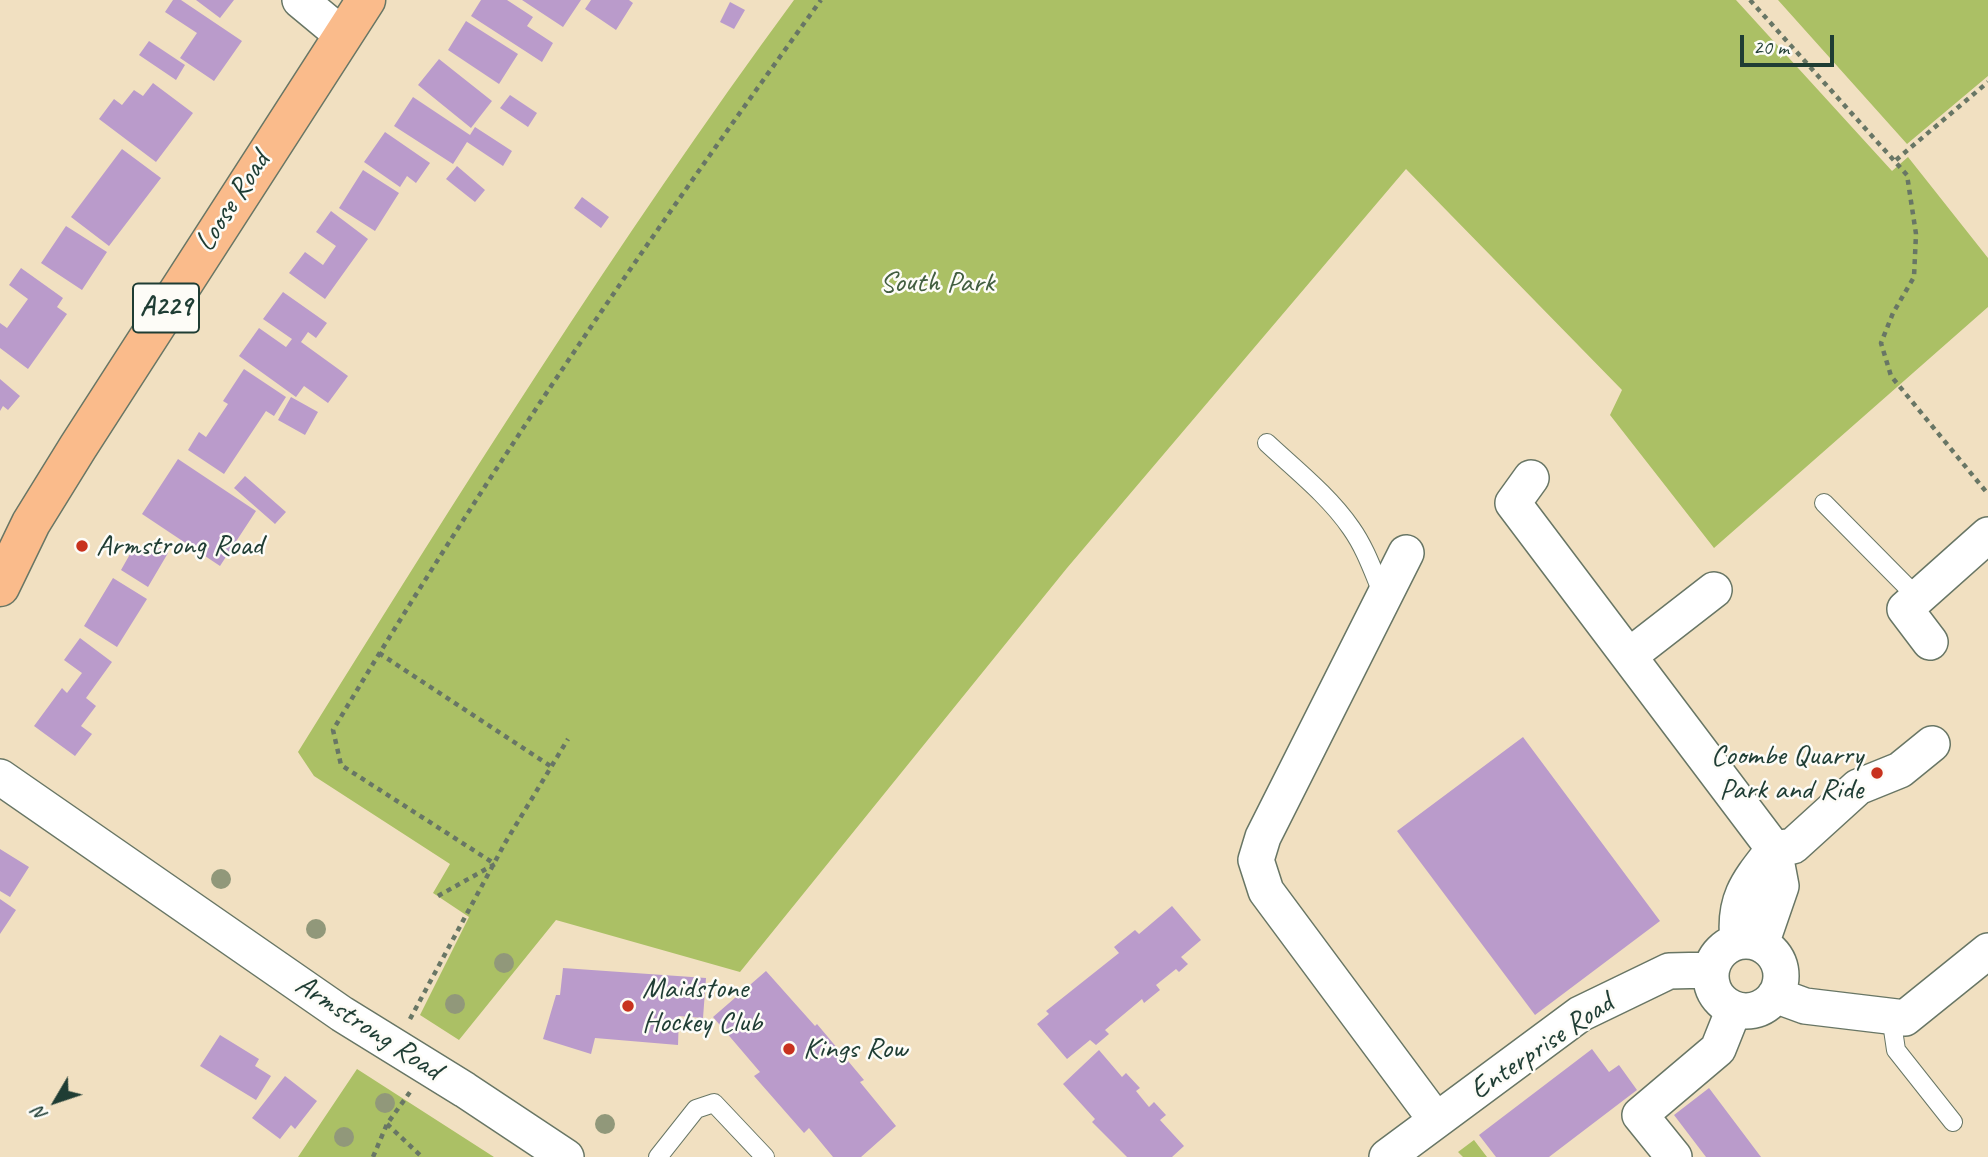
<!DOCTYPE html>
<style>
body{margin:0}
#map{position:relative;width:1988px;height:1157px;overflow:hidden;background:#f1e0c1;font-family:Caveat,sans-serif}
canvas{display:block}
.north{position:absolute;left:21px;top:1066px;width:70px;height:70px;-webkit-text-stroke:5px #fdfcf7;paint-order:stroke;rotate:231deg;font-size:19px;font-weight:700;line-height:28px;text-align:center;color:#1f3d34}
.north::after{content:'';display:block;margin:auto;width:24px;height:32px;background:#1f3d34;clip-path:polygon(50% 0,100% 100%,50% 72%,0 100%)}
.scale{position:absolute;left:1740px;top:35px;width:94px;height:32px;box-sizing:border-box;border:4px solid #1f3d34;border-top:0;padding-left:9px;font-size:21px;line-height:24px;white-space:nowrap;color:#1f3d34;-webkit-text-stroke:5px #fdfcf7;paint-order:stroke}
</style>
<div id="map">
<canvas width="1988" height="1157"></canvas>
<div class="north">N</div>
<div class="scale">20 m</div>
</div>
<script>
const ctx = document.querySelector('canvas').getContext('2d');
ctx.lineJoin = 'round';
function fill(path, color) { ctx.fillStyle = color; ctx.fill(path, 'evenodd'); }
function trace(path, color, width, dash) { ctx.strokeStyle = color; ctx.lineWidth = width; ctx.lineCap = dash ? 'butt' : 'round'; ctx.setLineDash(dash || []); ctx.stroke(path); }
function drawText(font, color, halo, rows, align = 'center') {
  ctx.font = font + ' Caveat,sans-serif'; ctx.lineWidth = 5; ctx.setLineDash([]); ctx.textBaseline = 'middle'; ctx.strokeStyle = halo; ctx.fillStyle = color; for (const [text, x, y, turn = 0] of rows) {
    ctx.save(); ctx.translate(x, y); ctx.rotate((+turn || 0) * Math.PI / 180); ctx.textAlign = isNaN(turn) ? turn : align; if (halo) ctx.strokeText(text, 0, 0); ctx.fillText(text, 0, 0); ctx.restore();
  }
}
fill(new Path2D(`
 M794,0H1736L1892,171L1908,157L1988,258V307L1714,548L1610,415L1622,390L1406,169L1067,568L740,972L556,920L459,1040L420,1015L469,917L433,893L450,864L314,776L298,752C457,497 616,242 794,0Z
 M1778,0H1988V76L1907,144Z
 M357,1069L494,1157H298Z
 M1474,1140L1487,1157H1463L1458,1152Z`), '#abc065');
fill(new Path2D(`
 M173,0H181L242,41L214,81L180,58L197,33L165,12Z
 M196,0H234L220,18Z
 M481,0H507L533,17L527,26L553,43L542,62L471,16Z
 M522,0H581L563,27Z
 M591,0H629L633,3L616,30L585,9Z
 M730,2L745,10L734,29L720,22Z
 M466,21L518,54L499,84L448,50Z
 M149,41L185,65L176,80L139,55Z
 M439,59L492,101L471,128L418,85Z
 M153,83L193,113L156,162L99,119L114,99L122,105L134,90L143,96Z
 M510,95L537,113L528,127L500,108Z
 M413,97L470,135L475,127L512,151L503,166L467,142L453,164L394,126Z
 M385,132L430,163L416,183L407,176L400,187L364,162Z
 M122,149L161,178L109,246L71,217Z
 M457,166L485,190L475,202L446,179Z
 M363,170L399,193L375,231L339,208Z
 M582,197L609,217L601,228L574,208Z
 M331,211L368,239L325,299L289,273L305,252L323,265L336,246L316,232Z
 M66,226L107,252L82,290L41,263Z
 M21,268L63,298L57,307L67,314L28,369L0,348V323L7,328L28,299L9,285Z
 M283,292L327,323L316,338L308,332L301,342L348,376L328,403L304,386L296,397L239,356L259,328L286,347L292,339L263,319Z
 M244,369L286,397L274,416L266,411L224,474L188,450L199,432L206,437L228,404L223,401Z
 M0,379L20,396L8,410L3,406L0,411Z
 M291,397L318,412L305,435L278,420Z
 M178,459L256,511L220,566L142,514Z
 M245,476L286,512L275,524L234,488Z
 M152,543L168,553L148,587L121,570L134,547L146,554Z
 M113,578L147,599L117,647L84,626Z
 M80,638L112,662L86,698L96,706L81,726L92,734L75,756L34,726L62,688L67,693L82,673L64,660Z
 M1523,737L1660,921L1535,1015L1397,831Z
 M0,849L29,867L10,897L0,891Z
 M0,899L16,910L0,934Z
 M1172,906L1201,940L1181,957L1188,964L1179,972L1176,969L1156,985L1160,990L1144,1003L1142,999L1105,1030L1109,1034L1096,1045L1090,1040L1067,1059L1037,1024L1049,1014L1046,1011L1119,953L1114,947L1135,930L1139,934Z
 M563,968L706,978L703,1018L679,1016L678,1045L595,1038L591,1054L543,1039L556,995H560Z
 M766,971L815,1026L817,1024L864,1080L860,1082L896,1126L861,1157H833L809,1128L804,1133L754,1076L760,1072L713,1017Z
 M220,1035L259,1059L255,1066L271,1076L256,1100L200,1066Z
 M1592,1049L1609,1072L1619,1065L1637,1090L1549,1157H1496L1479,1135Z
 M1099,1050L1122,1077L1126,1073L1140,1088L1136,1091L1149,1107L1154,1102L1166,1115L1160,1120L1184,1146L1172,1157H1127L1092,1122L1095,1119L1063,1084Z
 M285,1076L317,1101L295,1129L291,1125L280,1139L252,1118Z
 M1709,1088L1761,1157H1706L1674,1115Z`), '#ba9bcb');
const lane = new Path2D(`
 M1267,443C1296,470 1329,496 1351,528C1366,549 1374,574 1384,597
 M1824,503L1918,598
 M1891,1016L1896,1050L1953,1122
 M658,1157L696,1109L714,1103L765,1157`);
const street = new Path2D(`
 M300,0L341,34
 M1531,478L1513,503L1774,849L1793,846L1858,787L1900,770L1932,744
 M1406,553L1263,837L1256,860L1266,891L1436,1120
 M1930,642L1905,609L1988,535
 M1629,656L1714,590
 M0,777L342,1014L465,1090L566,1157
 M1711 976a35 35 0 1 1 70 0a35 35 0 1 1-70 0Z
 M1738,941C1733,898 1749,881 1774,849
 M1761,944L1781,886L1774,849
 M1775,995L1805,1006L1905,1018L1988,951
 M1387,1157L1580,1014L1669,971L1710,970
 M1674,1157L1640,1115L1718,1049L1734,1009`);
const highway = new Path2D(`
 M0,587L31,523L78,447L366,0`);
trace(lane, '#687665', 20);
trace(street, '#687665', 38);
trace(highway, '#687665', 41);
trace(new Path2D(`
 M1750,0L1907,175L1916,234L1914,277L1893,313L1881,343L1891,376L1988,494
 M1896,160L1988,82
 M379,653L552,767
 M438,896L495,864L341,765L333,730C483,479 649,237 821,0
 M410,1019L505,843L568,739
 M387,1124L422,1157
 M373,1157L387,1124L410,1092`), '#687665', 4.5, [5, 5]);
trace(lane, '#fff', 18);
trace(street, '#fff', 35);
trace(highway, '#fabb8b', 38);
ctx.fillStyle = '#91987a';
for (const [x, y] of [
 [221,879],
 [316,929],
 [504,963],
 [455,1004],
 [385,1103],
 [605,1124],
 [344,1137]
]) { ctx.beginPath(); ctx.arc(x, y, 10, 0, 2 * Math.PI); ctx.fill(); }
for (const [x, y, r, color] of [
 [82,546,7,"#c8321e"],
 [1877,773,7,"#c8321e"],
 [628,1006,7,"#c8321e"],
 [789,1049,7,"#c8321e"]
]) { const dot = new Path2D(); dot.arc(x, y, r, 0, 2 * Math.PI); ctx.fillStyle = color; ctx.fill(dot); trace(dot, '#fdfcf7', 2.5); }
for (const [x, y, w] of [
 [166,308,66]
]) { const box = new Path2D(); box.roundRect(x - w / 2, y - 24.5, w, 49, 5); ctx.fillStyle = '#fdfcf7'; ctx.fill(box); trace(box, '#1f3d34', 2); }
drawText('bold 28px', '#1f3d34', null, [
 ["A229",166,308]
]);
drawText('30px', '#1f3d34', '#fdfcf7', [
 ["Loose Road",233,202,-57],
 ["Armstrong Road",368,1028,33],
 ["Enterprise Road",1542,1047,-34]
]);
drawText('30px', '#425e40', '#fdfcf7', [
 ["South Park",937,283]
]);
drawText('30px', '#1f3d34', '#fdfcf7', [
 ["Armstrong Road",96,546],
 ["Coombe Quarry",1863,756,"right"],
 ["Park and Ride",1863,790,"right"],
 ["Maidstone",642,989],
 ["Hockey Club",642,1023],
 ["Kings Row",803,1049]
], 'left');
</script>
